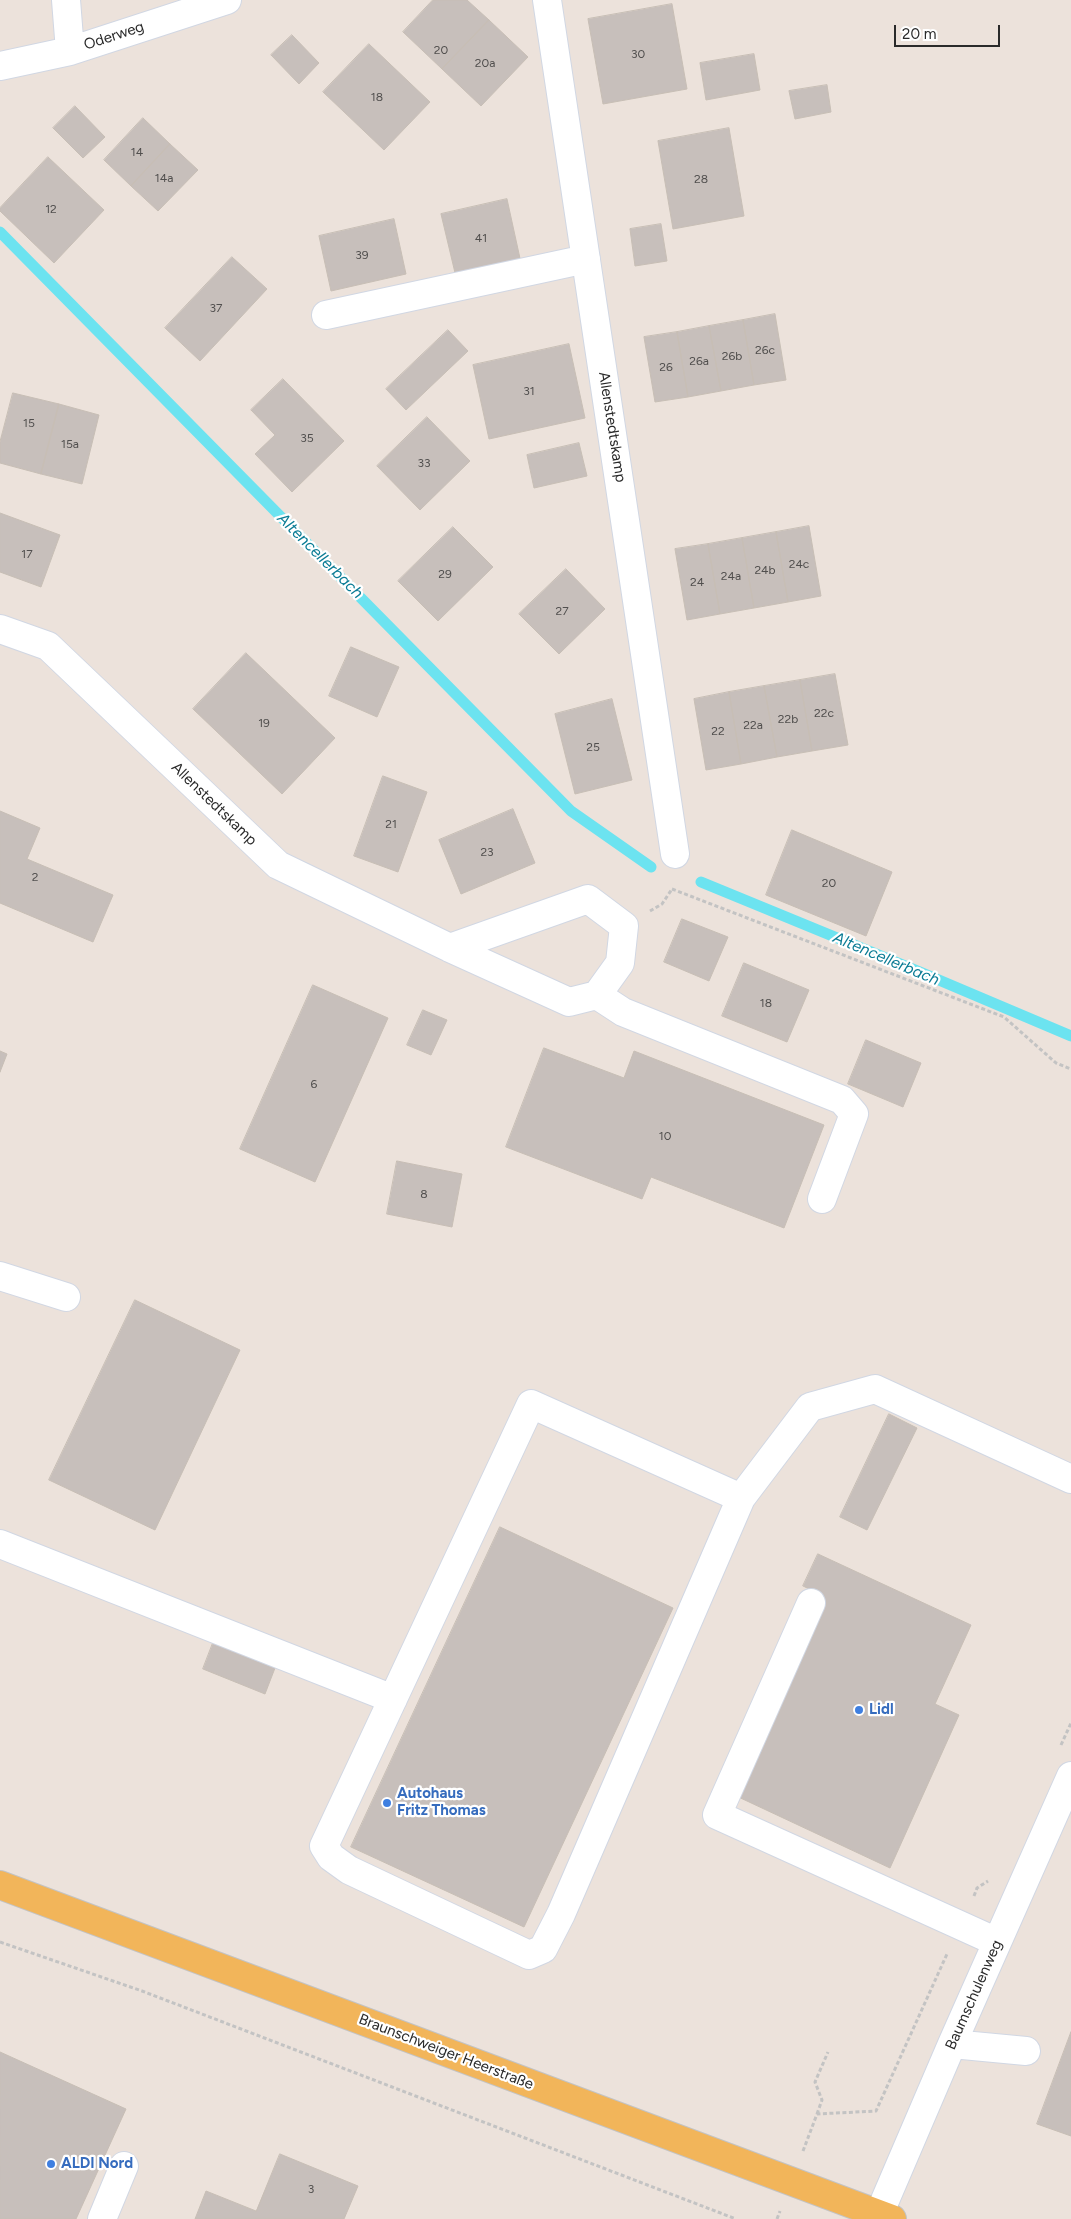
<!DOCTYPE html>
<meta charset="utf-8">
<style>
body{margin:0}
#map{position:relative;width:1071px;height:2219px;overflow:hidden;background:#ece2db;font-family:Figtree,sans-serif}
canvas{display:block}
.scale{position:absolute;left:894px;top:25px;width:106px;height:22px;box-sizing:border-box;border:2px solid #2a2a2a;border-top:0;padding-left:6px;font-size:15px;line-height:18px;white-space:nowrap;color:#2a2a2a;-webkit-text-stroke:4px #fff;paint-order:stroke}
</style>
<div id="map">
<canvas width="1071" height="2219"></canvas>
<div class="scale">20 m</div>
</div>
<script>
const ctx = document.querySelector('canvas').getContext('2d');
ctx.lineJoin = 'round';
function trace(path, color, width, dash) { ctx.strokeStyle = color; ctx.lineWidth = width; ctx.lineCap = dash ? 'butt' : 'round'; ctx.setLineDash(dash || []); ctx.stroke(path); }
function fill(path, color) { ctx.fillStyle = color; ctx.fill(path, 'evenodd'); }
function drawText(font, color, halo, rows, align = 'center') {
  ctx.font = font + ' Figtree,sans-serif'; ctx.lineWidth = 4.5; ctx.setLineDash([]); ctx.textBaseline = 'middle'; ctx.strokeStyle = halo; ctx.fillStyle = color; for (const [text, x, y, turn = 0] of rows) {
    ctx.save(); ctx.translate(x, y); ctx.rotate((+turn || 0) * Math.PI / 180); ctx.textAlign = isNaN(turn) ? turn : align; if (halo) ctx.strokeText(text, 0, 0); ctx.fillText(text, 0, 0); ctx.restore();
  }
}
trace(new Path2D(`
 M0,232L571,811L651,867
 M701,882L920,972L1071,1036`), '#6ce3f0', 11);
const building = new Path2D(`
 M433,0H467L489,20L442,69L403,32Z
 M672,4L687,89L603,104L588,19Z
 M489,20L528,57L481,106L442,69Z
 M292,35L319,63L299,84L271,55Z
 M369,44L430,102L384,150L323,92Z
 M754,54L760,90L706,100L700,63Z
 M827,85L831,112L795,119L789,91Z
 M75,106L105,137L83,158L53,128Z
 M143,118L170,144L131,186L104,160Z
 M729,128L744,216L673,229L658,141Z
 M170,144L198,170L158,211L131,186Z
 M48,157L104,210L54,263L0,211V208Z
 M507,199L521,263L456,277L441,214Z
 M394,219L406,274L331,291L319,236Z
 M661,224L667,261L635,266L630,229Z
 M232,257L267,289L200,361L165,328Z
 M775,314L786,380L754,385L743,320Z
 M743,320L754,385L721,391L709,326Z
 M709,326L721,391L688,397L677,332Z
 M448,330L468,351L406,410L386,389Z
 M677,332L688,397L655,402L644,337Z
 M569,344L585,418L489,439L473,365Z
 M283,379L344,441L292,492L255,454L275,435L251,410Z
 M13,393L59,404L41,474L0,463V442Z
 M59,404L99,415L82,484L41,474Z
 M427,417L470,461L420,510L377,466Z
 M579,443L587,476L534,488L527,455Z
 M0,513L60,535L41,587L0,572Z
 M809,526L821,596L788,602L776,532Z
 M453,527L493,567L438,621L398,581Z
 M776,532L788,602L754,608L742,538Z
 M742,538L754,608L720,614L708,544Z
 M708,544L720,614L687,620L675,549Z
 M566,569L605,609L559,654L519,614Z
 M351,647L399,667L377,717L329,696Z
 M246,653L335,738L282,794L193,709Z
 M835,674L848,745L812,751L800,680Z
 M800,680L812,751L777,757L764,686Z
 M764,686L777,757L741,764L729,692Z
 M729,692L741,764L706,770L694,699Z
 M612,699L632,780L575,794L555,714Z
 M383,776L427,792L398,872L354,856Z
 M513,809L535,863L461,894L439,840Z
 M0,811L40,828L27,859L113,895L93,942L0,903Z
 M792,830L892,872L866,936L766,895Z
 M682,919L728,937L709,981L664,962Z
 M744,963L809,990L787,1042L722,1016Z
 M313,985L388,1018L315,1182L240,1149Z
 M423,1010L447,1020L431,1055L407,1045Z
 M866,1040L921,1063L903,1107L848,1084Z
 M544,1048L624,1078L634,1051L824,1125L784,1228L651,1177L642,1199L506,1147Z
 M0,1051L7,1054L0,1072Z
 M397,1161L462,1174L452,1227L387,1214Z
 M135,1300L240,1350L155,1530L49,1480Z
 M889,1414L917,1428L867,1530L840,1517Z
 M500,1527L673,1608L524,1927L351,1847Z
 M818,1554L971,1625L935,1704L959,1715L890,1868L732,1794L824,1596L803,1586Z
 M213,1643L275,1668L265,1694L203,1669Z
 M1071,2032V2136L1037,2124Z
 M0,2052L126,2109L76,2219H0Z
 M280,2154L358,2186L344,2219H195L206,2191L256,2211Z`);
fill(building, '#c7bfbb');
trace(building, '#c7beb5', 1);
const minor = new Path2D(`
 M66,0L70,51
 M547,0L675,854
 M0,66L70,51L227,0
 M326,315L586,259
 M0,629L48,646L278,865L450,948L569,1002L597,995L620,963L624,926L588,899L450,948
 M597,995L623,1012L842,1100L854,1114L822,1199
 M0,1276L66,1297
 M741,1498L531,1404L324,1846L331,1857L349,1870L529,1955L543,1949L561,1914L741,1498L810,1407L875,1389L1071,1479
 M0,1544L393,1699
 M811,1603L717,1815L997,1942
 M952,2044L1026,2051
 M102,2219L124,2166
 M877,2219L952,2044L1071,1776`);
const major = new Path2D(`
 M0,1885L892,2219`);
trace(minor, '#d1d7e3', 30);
trace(major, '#c3c3c3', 30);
trace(new Path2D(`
 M672,889L1004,1017L1056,1063L1071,1069
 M650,911L662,904L672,889
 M1061,1745L1071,1723
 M974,1896L977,1888L988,1881
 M0,1942L142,1991L736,2219
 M817,2114L822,2100L815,2082L828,2052
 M803,2151L817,2114L876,2111L947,1954
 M777,2219L780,2211`), '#c3c3c3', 3, [4, 2.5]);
trace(minor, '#fff', 28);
trace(major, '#f2b55a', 28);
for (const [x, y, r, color] of [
 [859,1710,5,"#3f7fe0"],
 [387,1803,5,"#3f7fe0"],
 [51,2164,5,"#3f7fe0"]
]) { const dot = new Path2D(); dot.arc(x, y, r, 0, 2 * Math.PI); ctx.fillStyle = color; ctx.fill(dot); trace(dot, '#fff', 2); }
drawText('12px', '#514f4e', null, [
 ["20",441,50],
 ["30",638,54],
 ["20a",485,63],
 ["18",377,97],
 ["14",137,152],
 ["14a",164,178],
 ["28",701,179],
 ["12",51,209],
 ["41",481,238],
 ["39",362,255],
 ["37",216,308],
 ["26c",765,350],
 ["26b",732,356],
 ["26a",699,361],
 ["26",666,367],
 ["31",529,391],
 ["15",29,423],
 ["35",307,438],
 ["15a",70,444],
 ["33",424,463],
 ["17",27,554],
 ["24c",799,564],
 ["24b",765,570],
 ["29",445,574],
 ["24a",731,576],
 ["24",697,582],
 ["27",562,611],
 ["22c",824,713],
 ["22b",788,719],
 ["19",264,723],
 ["22a",753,725],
 ["22",718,731],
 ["25",593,747],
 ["21",391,824],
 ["23",487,852],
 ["2",35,877],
 ["20",829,883],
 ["18",766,1003],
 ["6",314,1084],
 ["10",665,1136],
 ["8",424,1194],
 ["3",311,2189]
]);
drawText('15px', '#2a2a2a', '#fff', [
 ["Oderweg",114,36,-18],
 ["Allenstedtskamp",612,427,81],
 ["Allenstedtskamp",214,804,44],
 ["Baumschulenweg",974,1995,-66],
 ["Braunschweiger Heerstraße",446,2052,21]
]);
drawText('bold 15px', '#366cbe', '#fff', [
 ["Lidl",869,1710],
 ["Autohaus",397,1794],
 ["Fritz Thomas",397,1811],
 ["ALDI Nord",61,2164]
], 'left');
drawText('italic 16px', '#0b7c95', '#fff', [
 ["Altencellerbach",320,556,45],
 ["Altencellerbach",886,959,23]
]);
</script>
